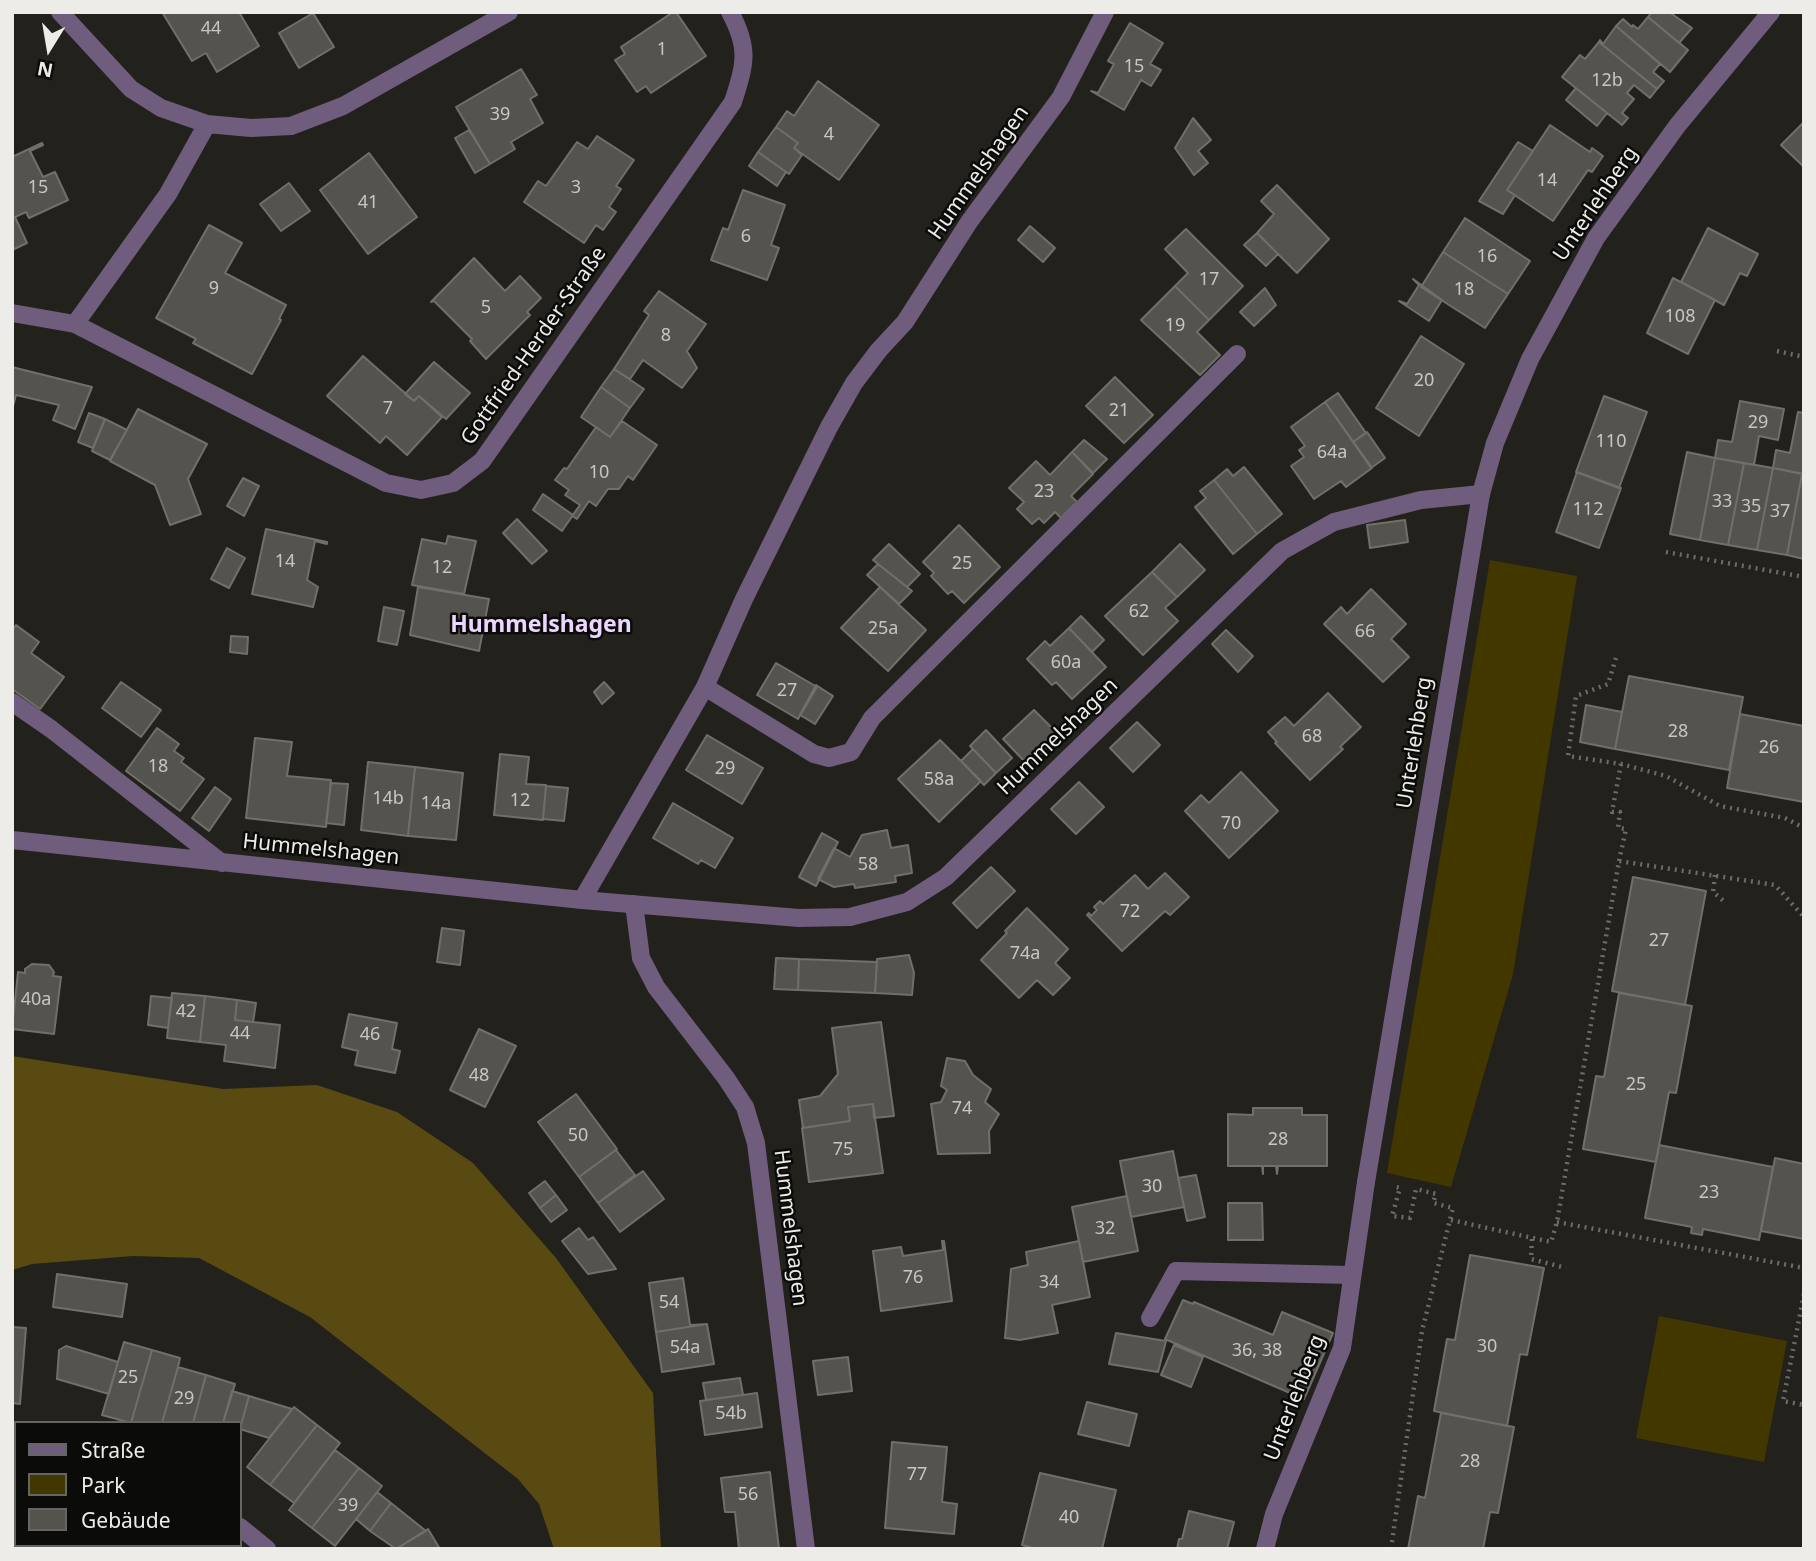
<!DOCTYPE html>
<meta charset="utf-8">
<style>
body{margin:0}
#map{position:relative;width:1816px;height:1561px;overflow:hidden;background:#23211c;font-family:"Noto Sans",sans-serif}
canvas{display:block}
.frame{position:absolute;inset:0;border:14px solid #edece9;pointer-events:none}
.legend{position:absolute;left:14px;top:1421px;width:228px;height:126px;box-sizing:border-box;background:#0b0b09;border:2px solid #656563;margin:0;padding:9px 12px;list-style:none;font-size:21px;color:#edece9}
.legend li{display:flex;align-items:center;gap:14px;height:35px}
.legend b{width:35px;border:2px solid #656563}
.north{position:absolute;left:14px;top:14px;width:70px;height:70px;-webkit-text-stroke:5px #0b0b09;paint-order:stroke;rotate:191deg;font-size:19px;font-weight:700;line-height:28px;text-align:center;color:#edece9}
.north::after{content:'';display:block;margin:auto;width:24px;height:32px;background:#edece9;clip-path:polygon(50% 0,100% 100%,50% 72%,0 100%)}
</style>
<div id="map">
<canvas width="1816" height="1561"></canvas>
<div class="frame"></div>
<ul class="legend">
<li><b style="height:9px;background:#705d7e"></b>Straße</li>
<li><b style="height:19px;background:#433700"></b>Park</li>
<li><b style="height:19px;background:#55534e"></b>Gebäude</li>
</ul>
<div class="north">N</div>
</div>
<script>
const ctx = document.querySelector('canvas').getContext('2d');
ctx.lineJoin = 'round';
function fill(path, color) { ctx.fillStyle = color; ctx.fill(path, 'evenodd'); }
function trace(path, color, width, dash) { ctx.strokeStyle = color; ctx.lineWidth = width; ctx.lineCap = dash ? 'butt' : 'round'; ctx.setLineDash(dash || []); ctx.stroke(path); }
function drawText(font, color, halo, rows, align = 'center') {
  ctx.font = font + ' "Noto Sans",sans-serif'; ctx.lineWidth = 5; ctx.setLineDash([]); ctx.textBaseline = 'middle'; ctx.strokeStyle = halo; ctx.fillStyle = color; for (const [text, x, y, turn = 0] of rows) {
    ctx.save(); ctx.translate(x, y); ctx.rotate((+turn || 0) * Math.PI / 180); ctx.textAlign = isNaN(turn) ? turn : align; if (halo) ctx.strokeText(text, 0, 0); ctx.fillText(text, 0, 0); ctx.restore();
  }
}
fill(new Path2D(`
 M1490,560L1577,576L1513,974L1451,1187L1387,1173Z
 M1659,1316L1787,1341L1764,1462L1636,1438Z`), '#433700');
fill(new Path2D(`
 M12,1056L223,1089L317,1085L397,1112L473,1163L556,1258L653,1393L661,1549H554L539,1504L518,1479L310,1317L199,1258L133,1256L32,1264L12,1270Z`), '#584a11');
const building = new Path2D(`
 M162,12H239L259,46L217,72L206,53L192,61Z
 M673,12H676L706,56L651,93L646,86L637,92L615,60L625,54L621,47Z
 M1652,12H1669L1692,28L1679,43L1648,17Z
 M313,13L334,47L299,68L279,33Z
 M1648,17L1688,50L1670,72L1616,26L1623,19L1632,27L1633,25L1638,29Z
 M1130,23L1163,43L1150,64L1161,70L1151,86L1141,80L1124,110L1091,91L1098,93L1114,64L1108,61Z
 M1616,26L1660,64L1653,72L1664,81L1657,89L1599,42L1600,40L1603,44Z
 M1599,42L1657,89L1650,98L1634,85L1627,93L1634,99L1622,113L1628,118L1622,125L1562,77L1580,55L1585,59Z
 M521,69L537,95L530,99L543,123L511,142L515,149L490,164L456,107Z
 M818,81L879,125L839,180L794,148L798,143L776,127L787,111L794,116Z
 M1576,88L1607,113L1597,126L1566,100Z
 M1193,118L1211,140L1198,151L1208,163L1194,175L1175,148Z
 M1804,122V167L1781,145Z
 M1550,125L1590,152L1592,148L1603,156L1592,172L1588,170L1553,221L1507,190Z
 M776,127L798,143L794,148L802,155L789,174L758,152Z
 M469,130L490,164L475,173L455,138Z
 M597,136L634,160L616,186L621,189L609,207L616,212L603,230L596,225L584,243L524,202L538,181L546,186L577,142L588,149Z
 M1518,142L1533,151L1507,190L1515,195L1503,214L1479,201Z
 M42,143L43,145L30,151L43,177L55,172L68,200L29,218L26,212L15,217L27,243L12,250V157Z
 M758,152L786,172L777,186L749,166Z
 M369,153L417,217L368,254L320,190Z
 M289,183L310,211L281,231L260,204Z
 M1277,185L1329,239L1297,273L1257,233L1274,214L1261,201Z
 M743,190L785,205L771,245L779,248L767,280L711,260L723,228L728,230Z
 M1465,218L1530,261L1508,294L1443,252Z
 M209,225L242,243L225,273L286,305L279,319L281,320L252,374L193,343L196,339L156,318Z
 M1030,226L1055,248L1043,262L1018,240Z
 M1708,228L1758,254L1747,276L1740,273L1724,305L1681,282Z
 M1186,229L1243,286L1209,320L1175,286L1188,273L1165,249Z
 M1257,233L1278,254L1266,266L1244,245Z
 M1443,252L1508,294L1485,328L1421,287Z
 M474,258L505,291L520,276L541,298L527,312L530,315L486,359L470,341L472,339L434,301L431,302Z
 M1673,278L1715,300L1688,354L1647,333Z
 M1413,279L1442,300L1429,321L1399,301L1407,304L1419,285Z
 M1175,286L1209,320L1197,332L1220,355L1200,375L1141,320Z
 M1265,288L1276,305L1254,326L1240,312Z
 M659,291L706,324L687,351L697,368L682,388L643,360L630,379L614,369L649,315L644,311Z
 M1421,336L1464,364L1419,436L1376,408Z
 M363,356L414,401L419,396L442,417L407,455L386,436L380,443L327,396Z
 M434,362L470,393L446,419L419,396L414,401L405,394Z
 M12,367L92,387L75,429L53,420L59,405L16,395L12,410Z
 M614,369L644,389L630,408L601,387Z
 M1115,377L1153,415L1124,443L1086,406Z
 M601,387L630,408L610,437L581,417Z
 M1338,393L1366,433L1353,442L1325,402Z
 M1604,396L1647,412L1619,488L1576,472Z
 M1740,401L1784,409L1778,440L1759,436L1754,465L1715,458L1718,440L1732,442Z
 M1325,402L1372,468L1346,487L1341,481L1314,499L1291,466L1304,457L1299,450L1305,446L1291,427Z
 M138,409L207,444L188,479L201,514L170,525L155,485L110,461Z
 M1798,412L1804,413V474L1773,468L1776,450L1790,453Z
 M89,413L105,419L93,448L78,442Z
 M105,419L127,430L110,460L92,451Z
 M622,421L657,445L633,480L628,476L619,489H608L596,506L589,501L577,519L572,516L580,505L565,495L569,490L555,480L564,468L567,469L596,427L610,437Z
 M1367,432L1385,458L1371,468L1353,442Z
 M1084,440L1107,459L1093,473L1072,452Z
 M1072,452L1093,474L1071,496L1077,502L1061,518L1055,512L1044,523L1039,518L1032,524L1017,509L1024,502L1009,488L1036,461L1050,475Z
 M1687,452L1715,458L1700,540L1670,534Z
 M1715,458L1744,463L1728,545L1700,540Z
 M1744,463L1773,468L1757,550L1728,545Z
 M1244,467L1282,514L1257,534L1214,480L1227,469L1233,476Z
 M1773,468L1802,474L1787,555L1757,550Z
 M1577,472L1621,488L1599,548L1556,532Z
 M1802,474H1804V559L1787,555Z
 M243,478L259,486L244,516L227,506Z
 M1214,480L1257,534L1233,554L1195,507L1206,498L1200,491Z
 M543,494L573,515L562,531L533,510Z
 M517,519L547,551L532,564L503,533Z
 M1405,520L1408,542L1370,548L1367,525Z
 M959,525L1000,567L964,603L952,591L948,594L931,576L934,573L923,562Z
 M266,529L327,542V544L315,541L307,580L318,587L313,607L252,594Z
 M448,536L476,541L464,594L412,585L422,539L446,544Z
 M889,544L920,574L907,587L873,560Z
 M1180,544L1205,570L1177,597L1152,572Z
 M227,548L245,558L229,588L211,579Z
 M878,564L912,591L899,604L867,575Z
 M1152,572L1177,597L1165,608L1178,621L1143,655L1105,616Z
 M418,587L489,599L479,651L410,635Z
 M880,587L926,630L888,671L841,628Z
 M1371,589L1406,624L1391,639L1409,657L1383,682L1324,624L1341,607L1347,614Z
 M384,607L404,611L397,645L378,641Z
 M1081,616L1104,640L1092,652L1069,628Z
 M16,625L39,642L31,653L64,677L40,709L12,689V631Z
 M1069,628L1106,667L1072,699L1056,682L1052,685L1027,659L1045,641L1050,646Z
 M1226,630L1253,656L1238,672L1212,644Z
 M231,636L248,637L247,654L230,652Z
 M776,663L817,687L798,719L757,695Z
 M1629,676L1743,697L1729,770L1615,749Z
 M121,682L161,710L141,737L102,708Z
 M604,682L614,693L602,704L594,692Z
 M816,685L833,696L815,724L800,715Z
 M1328,693L1361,727L1340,747L1343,749L1310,780L1275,743L1277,742L1268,732L1285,717L1294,726Z
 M1586,705L1622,712L1615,749L1580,742Z
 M1034,710L1060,736L1029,766L1003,739Z
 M1740,714L1804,726V802L1727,788Z
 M1137,722L1160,745L1133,772L1110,748Z
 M157,728L179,744L174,751L184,758L181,762L204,779L180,811L126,771Z
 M986,730L1012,758L996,773L970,746Z
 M707,735L763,768L742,804L686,770Z
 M255,738L292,742L287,776L331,780L326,827L246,818Z
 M940,740L981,781L939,822L898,779Z
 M973,749L996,773L984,785L961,761Z
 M500,754L529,757L526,784L546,785L543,820L494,815Z
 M368,762L415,767L408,836L361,830Z
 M415,767L463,773L456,840L408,836Z
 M1241,772L1278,811L1229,858L1185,811L1201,795L1209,803Z
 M1079,782L1104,807L1076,834L1051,809Z
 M331,783L348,784L344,825L326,823Z
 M546,786L568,788L564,821L543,819Z
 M215,787L231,799L209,831L192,818Z
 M673,803L733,838L715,868L701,860L698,864L653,838Z
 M887,830L891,848L908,845L912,873L895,876L896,882L855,888L854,884L834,887L818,879L834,848L850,857L862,835Z
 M822,833L838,842L816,886L799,877Z
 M991,867L1015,891L977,928L953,903Z
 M1165,873L1189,897L1170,915L1165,911L1122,951L1087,915L1089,913L1091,916L1097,910L1094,907L1100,901L1103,904L1135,875L1148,889Z
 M1633,877L1706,891L1685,1005L1612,991Z
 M1027,908L1068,949L1055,963L1070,978L1053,995L1037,980L1019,998L981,960L1007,933L1005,931Z
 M442,928L464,931L460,965L437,962Z
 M909,955L914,973L912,995L875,993L877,959Z
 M776,958L799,959L798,990L774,989Z
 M799,959L877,962L875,993L798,990Z
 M32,964L49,965L54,972L53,976L61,977L54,1034L12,1029L18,972L25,973V969Z
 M172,993L205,996L200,1042L167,1038Z
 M1619,993L1692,1006L1676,1093L1669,1092L1656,1162L1583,1149L1596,1076L1604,1077Z
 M151,996L172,998L168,1028L148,1025Z
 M205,996L237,1000L235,1020L280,1025L275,1068L224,1061L226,1045L200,1042Z
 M237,1000L256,1003L253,1022L235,1020Z
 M349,1014L397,1023L392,1049L400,1051L395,1073L355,1065L358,1051L342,1047Z
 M881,1022L894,1116L874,1118L873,1104L848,1107L850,1121L803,1128L799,1100L820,1096L838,1074L832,1028Z
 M479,1029L516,1046L485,1107L450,1090Z
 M947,1058L965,1061L973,1075L991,1089L985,1102L999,1114L989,1131L990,1153L938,1154L931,1104L941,1102L947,1090L941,1086Z
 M576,1094L617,1149L579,1177L538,1122Z
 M873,1104L883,1173L809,1182L802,1128L850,1121L848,1107Z
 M1253,1108H1302V1115H1327V1166H1278L1277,1174L1276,1166H1263V1174L1262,1166H1228V1114L1253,1115Z
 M1659,1145L1773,1167L1759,1240L1703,1229L1702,1235L1691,1233L1692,1227L1645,1218Z
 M616,1150L635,1175L598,1203L579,1177Z
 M1173,1151L1184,1207L1131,1217L1120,1161Z
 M1775,1158L1804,1164V1239L1761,1231Z
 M643,1171L664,1199L620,1232L598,1203Z
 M1196,1175L1205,1217L1187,1221L1178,1178Z
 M545,1181L556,1195L540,1208L529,1193Z
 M556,1195L567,1210L551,1222L540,1208Z
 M1127,1196L1138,1251L1083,1262L1072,1207Z
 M1228,1203H1262L1263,1240H1228Z
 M579,1228L588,1240L593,1237L616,1269L588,1274L562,1241Z
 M942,1241H944L952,1301L881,1311L873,1251L901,1247L903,1256L943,1250Z
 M1079,1241L1090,1297L1052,1305L1058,1333L1020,1340L1005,1338L1011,1269L1028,1265L1026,1252Z
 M1470,1255L1544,1268L1527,1355L1520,1354L1507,1426L1434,1411L1447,1339L1455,1340Z
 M57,1274L127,1284L122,1317L53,1307Z
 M683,1278L690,1325L707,1324L656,1332L649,1283Z
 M1183,1300L1193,1304L1194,1302L1273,1335L1282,1312L1333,1333L1304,1399L1165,1339Z
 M707,1324L714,1364L662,1372L656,1332Z
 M12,1327L26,1328L20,1404L12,1403Z
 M1116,1333L1166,1341L1158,1372L1109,1364Z
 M124,1342L152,1350L131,1423L102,1415Z
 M1174,1345L1203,1357L1191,1387L1161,1375Z
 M66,1346L118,1362L109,1394L57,1379L59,1350Z
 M152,1350L180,1358L178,1367L162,1423H131Z
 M848,1357L852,1391L818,1395L813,1361Z
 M178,1367L206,1375L193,1423H162Z
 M206,1375L235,1384L223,1423H193Z
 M740,1378L743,1395L706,1400L703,1383Z
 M232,1391L249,1396L240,1429V1423H223Z
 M757,1393L762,1427L705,1435L700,1401Z
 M249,1396L292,1409L269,1438L240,1429Z
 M1087,1402L1137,1414L1129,1446L1078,1434Z
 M294,1407L317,1425L270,1485L247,1467Z
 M1441,1413L1514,1427L1498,1513L1490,1512L1483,1549H1408L1418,1496L1425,1498Z
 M317,1425L340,1443L294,1503L270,1485Z
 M892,1442L947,1447L942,1502L957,1504L954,1534L885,1528Z
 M335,1450L359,1468L312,1528L289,1510Z
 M359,1468L382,1486L335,1546L312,1528Z
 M770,1472L779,1549H739L735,1512H725L721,1478Z
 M1040,1473L1116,1490L1102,1549H1036L1022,1545Z
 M377,1492L391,1503L370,1531L356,1519Z
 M391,1503L426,1531L396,1549L370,1531Z
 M1189,1511L1234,1522L1227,1549H1177L1179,1539H1182Z
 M12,1523L16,1524V1545H62L70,1549H12Z
 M428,1529L440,1549H396Z`);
fill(building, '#55534e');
trace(building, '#716f69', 2);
trace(new Path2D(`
 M1777,351L1804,357
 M1666,552L1804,577
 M1616,658L1608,684L1576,696L1568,756L1621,764L1666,776L1720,806L1785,818L1804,828
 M1619,861L1626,829L1618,828L1620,812H1612L1621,764
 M1715,875L1713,892L1726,903
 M1451,1220L1551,1242L1557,1222L1619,861L1775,885L1804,917
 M1557,1222L1804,1268
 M1532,1239L1531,1259L1566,1268
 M1804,1294L1783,1401L1804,1405
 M1391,1549L1422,1331L1453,1208L1433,1203L1436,1194L1416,1189L1410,1218L1392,1216L1400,1188L1393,1186`), '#6d6c67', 4.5, [2, 5]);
trace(new Path2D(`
 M705,687L814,754L829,758L851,752L872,718L1237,354
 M1366,1182L1481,494
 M1150,1318L1176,1271L1351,1275`), '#705d7e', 18);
trace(new Path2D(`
 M60,12L131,89L161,108L207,124L251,128L291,126L343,106L509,12
 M12,313L75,324L386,483L421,490L453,483L482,461L733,102C745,64 750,49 730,12
 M75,324L168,194L207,124
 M12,702L51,729L222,863
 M12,840L582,900L799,918L850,917L907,902L946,877L1282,551L1334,522L1421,500L1481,494L1495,443L1530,359L1596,238L1677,126L1771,12
 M582,900L705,687L744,599L829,427L854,383L879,350L905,322L969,222L1061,97L1105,12
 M634,904L641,958L656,987L726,1078L745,1107L756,1143L806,1549
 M12,1443H16
 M240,1527L267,1549
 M1265,1549L1274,1514L1342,1348L1366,1182`), '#705d7e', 18);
drawText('18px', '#c7c6c2', null, [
 ["44",211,29],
 ["1",662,50],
 ["15",1134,67],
 ["12b",1607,81],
 ["39",500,115],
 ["4",829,135],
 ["14",1547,181],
 ["15",38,188],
 ["3",576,188],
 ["41",368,203],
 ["6",746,237],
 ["16",1487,257],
 ["17",1209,280],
 ["9",214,289],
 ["18",1464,290],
 ["5",486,308],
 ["108",1680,317],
 ["19",1175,326],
 ["8",666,336],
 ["20",1424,381],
 ["7",388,409],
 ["21",1119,411],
 ["29",1758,423],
 ["110",1611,442],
 ["64a",1332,453],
 ["10",599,473],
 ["23",1044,492],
 ["33",1722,502],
 ["35",1751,507],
 ["112",1588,510],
 ["37",1780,512],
 ["14",285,562],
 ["25",962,564],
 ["12",442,568],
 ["62",1139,612],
 ["25a",883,629],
 ["66",1365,632],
 ["60a",1066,663],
 ["27",787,691],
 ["28",1678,732],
 ["68",1312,737],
 ["26",1769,748],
 ["18",158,767],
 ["29",725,769],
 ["58a",939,780],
 ["14b",388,799],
 ["12",520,801],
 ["14a",436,804],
 ["70",1231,824],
 ["58",868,865],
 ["72",1130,912],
 ["27",1659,941],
 ["74a",1025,954],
 ["40a",36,1000],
 ["42",186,1012],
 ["44",240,1034],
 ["46",370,1035],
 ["48",479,1076],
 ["25",1636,1085],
 ["74",962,1109],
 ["50",578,1136],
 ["28",1278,1140],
 ["75",843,1150],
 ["30",1152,1187],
 ["23",1709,1193],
 ["32",1105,1229],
 ["76",913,1278],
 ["34",1049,1283],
 ["54",669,1303],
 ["30",1487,1347],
 ["54a",685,1348],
 ["36, 38",1257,1351],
 ["25",128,1378],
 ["29",184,1399],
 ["54b",731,1414],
 ["28",1470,1462],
 ["77",917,1475],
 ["56",748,1495],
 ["39",348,1506],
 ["40",1069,1518]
]);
drawText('21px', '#edece9', '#0b0b09', [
 ["Hummelshagen",979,173,-55],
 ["Unterlehberg",1596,204,-56],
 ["Gottfried-Herder-Straße",534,346,-55],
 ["Hummelshagen",1058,737,-44],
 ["Unterlehberg",1415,743,-81],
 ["Hummelshagen",321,850,6],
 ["Hummelshagen",790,1228,83],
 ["Unterlehberg",1295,1398,-69]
]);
drawText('bold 23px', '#ecd5fe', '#0b0b09', [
 ["Hummelshagen",541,625]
]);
</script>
